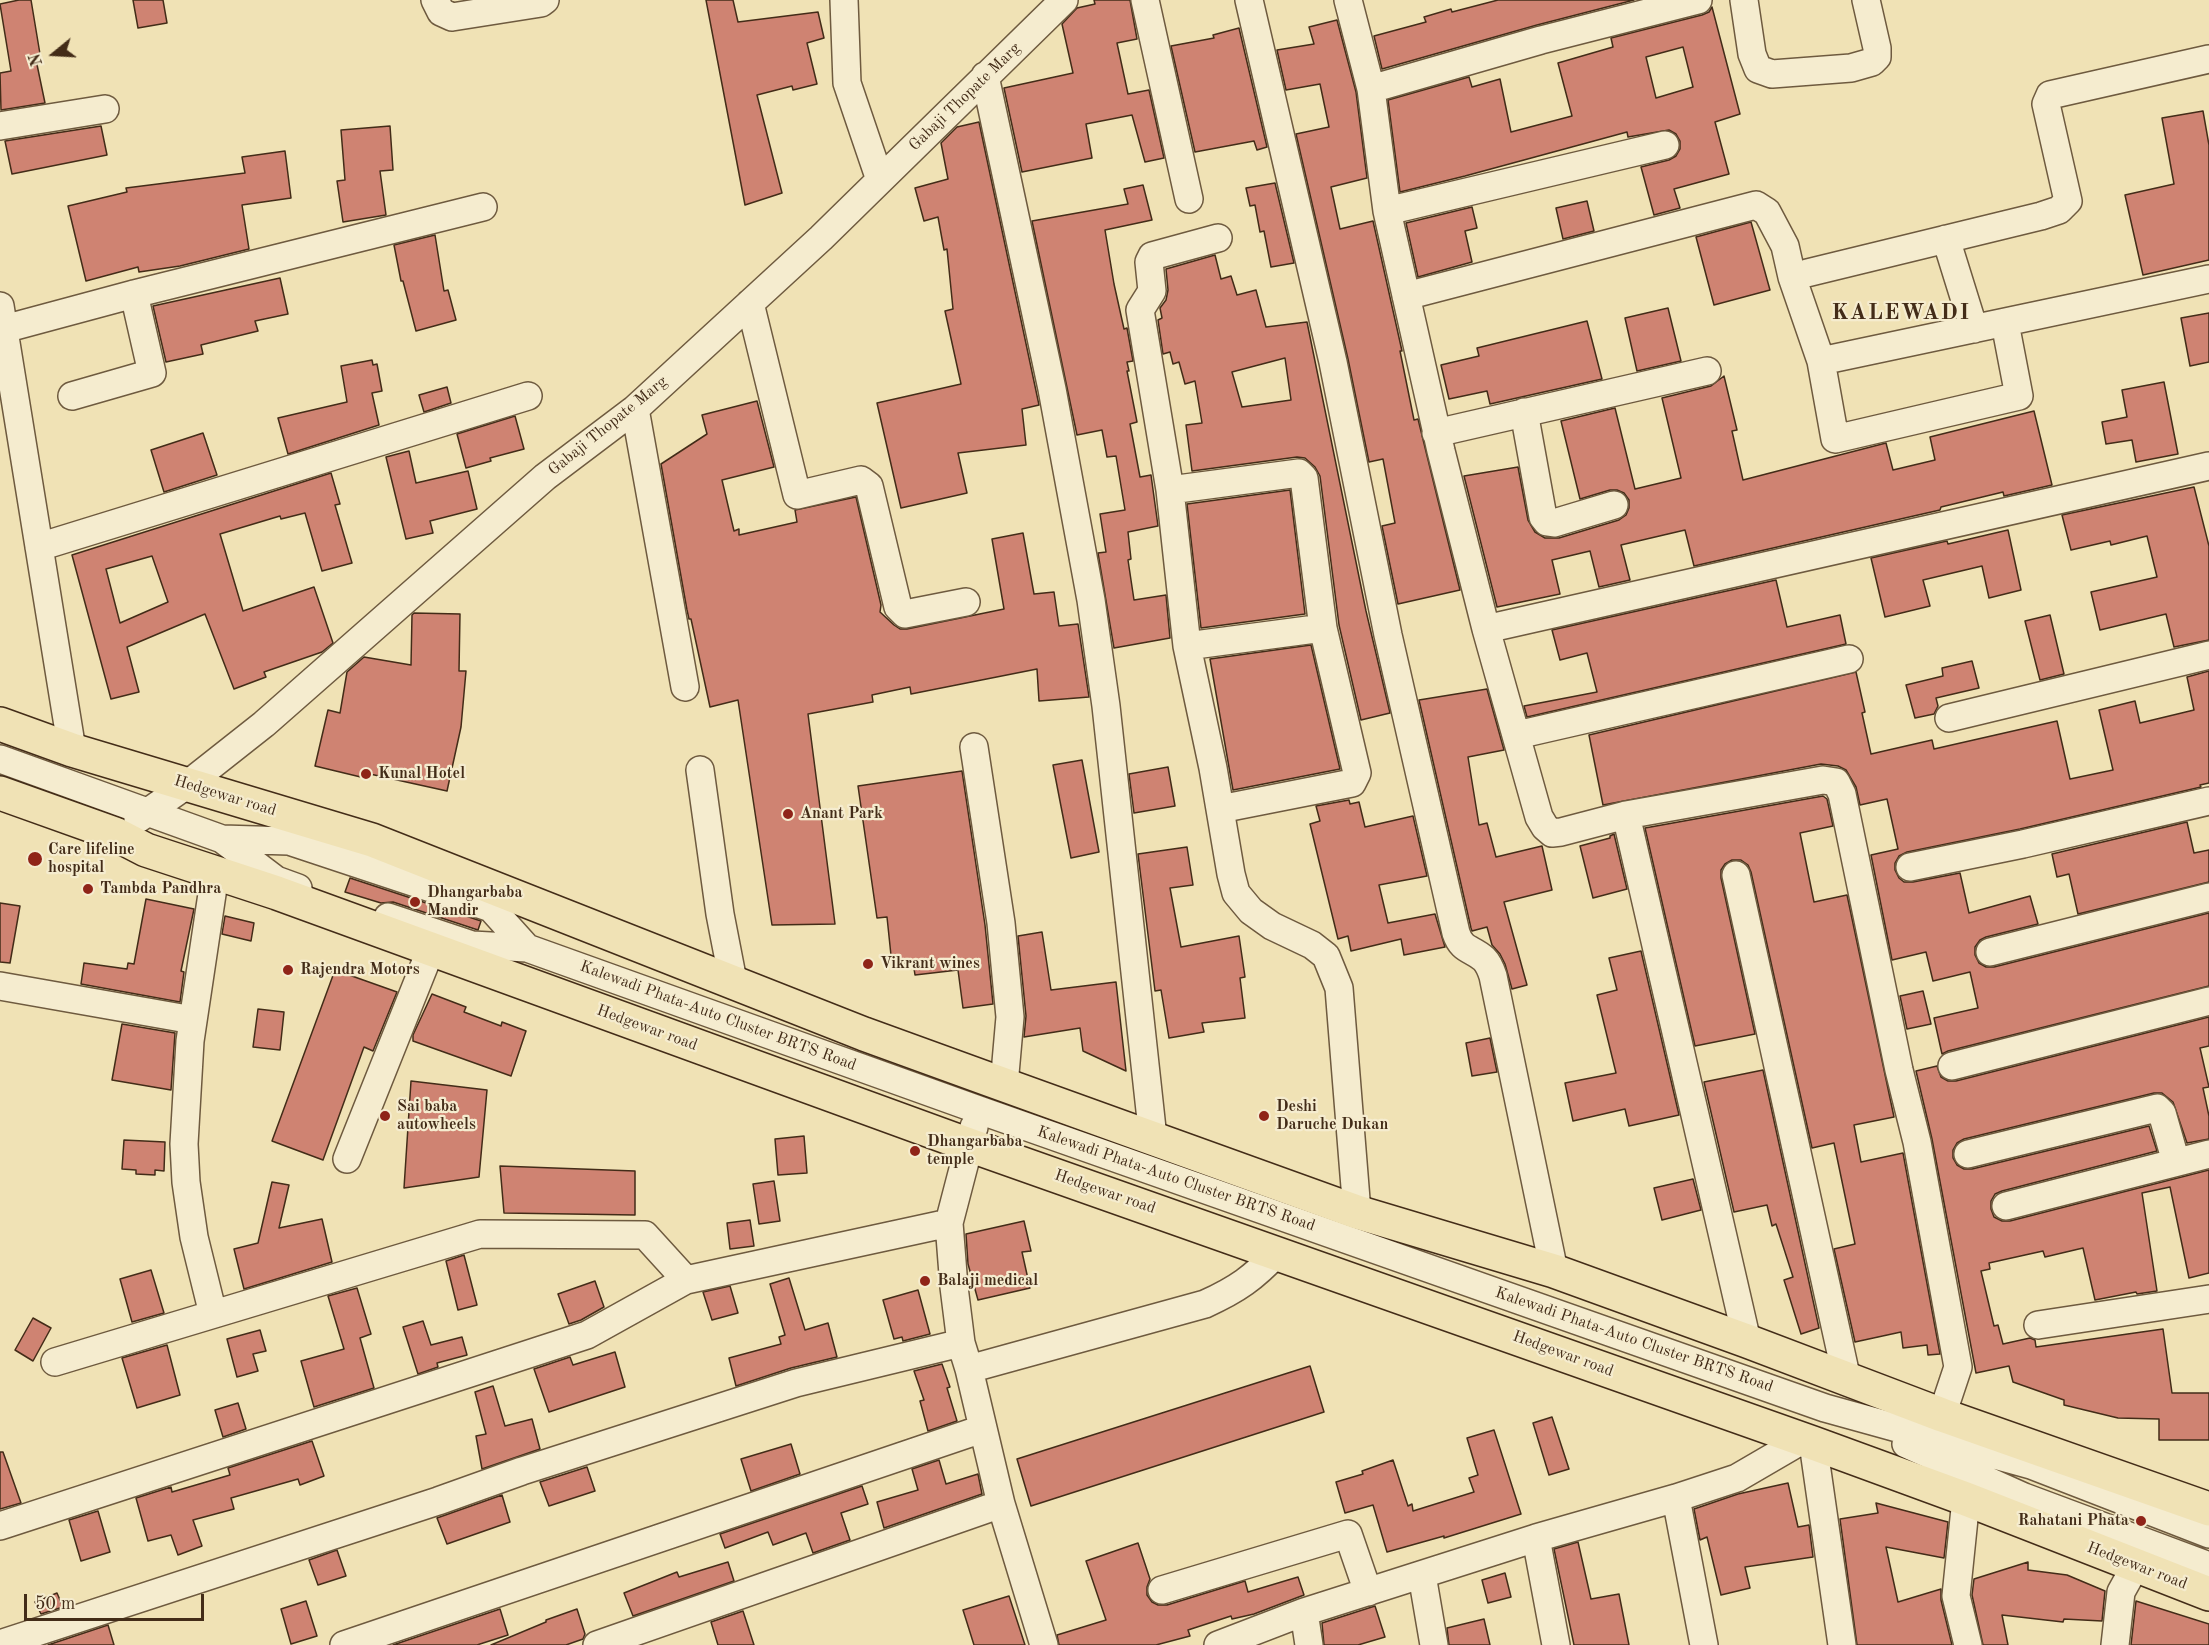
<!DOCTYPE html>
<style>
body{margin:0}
#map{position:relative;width:2209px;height:1645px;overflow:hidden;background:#f0e2b5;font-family:"Old Standard TT",serif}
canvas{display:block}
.north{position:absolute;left:24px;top:24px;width:60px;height:60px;-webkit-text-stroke:4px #f5eccf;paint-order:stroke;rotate:252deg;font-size:16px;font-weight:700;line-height:24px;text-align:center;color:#432c18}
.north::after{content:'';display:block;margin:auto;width:21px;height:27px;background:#432c18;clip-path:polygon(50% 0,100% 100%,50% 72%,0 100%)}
.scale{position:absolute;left:24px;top:1594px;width:180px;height:27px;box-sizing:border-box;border:3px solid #432c18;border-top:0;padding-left:8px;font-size:18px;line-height:21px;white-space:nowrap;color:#432c18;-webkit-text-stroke:4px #f5eccf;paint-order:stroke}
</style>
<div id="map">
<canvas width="2209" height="1645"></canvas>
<div class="north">N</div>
<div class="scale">50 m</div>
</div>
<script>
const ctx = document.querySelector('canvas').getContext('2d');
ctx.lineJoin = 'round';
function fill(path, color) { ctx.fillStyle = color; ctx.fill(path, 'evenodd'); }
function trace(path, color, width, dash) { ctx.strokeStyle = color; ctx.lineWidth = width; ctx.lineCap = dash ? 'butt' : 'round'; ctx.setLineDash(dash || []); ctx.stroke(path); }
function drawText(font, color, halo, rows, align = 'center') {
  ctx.font = font + ' "Old Standard TT",serif'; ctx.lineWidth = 4.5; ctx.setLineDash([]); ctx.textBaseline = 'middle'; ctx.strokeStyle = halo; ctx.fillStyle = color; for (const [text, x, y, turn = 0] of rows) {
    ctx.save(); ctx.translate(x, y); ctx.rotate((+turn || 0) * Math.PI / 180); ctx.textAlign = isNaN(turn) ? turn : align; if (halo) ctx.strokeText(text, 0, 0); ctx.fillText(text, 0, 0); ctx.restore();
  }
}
const building = new Path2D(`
 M19,0H31L40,54L35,55L45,103L1,110L0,73L11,71L0,4Z
 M133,0H163L167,23L138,28Z
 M706,0H733L738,22L818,12L824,38L807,43L817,84L793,90L792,86L757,95L782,193L745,205Z
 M1094,0H1130L1137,39L1117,43L1128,94L1149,90L1164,158L1145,162L1132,115L1086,124L1092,158L1022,172L1004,88L1073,73L1062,24L1077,8L1095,4Z
 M1498,0H1634L1537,25L1382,69L1374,36L1426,22L1424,17L1451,9L1452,12Z
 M1712,7L1740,114L1715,122L1729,174L1674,189L1680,208L1654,215L1641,167L1669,160L1676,156L1680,149V141L1676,134L1669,130L1628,137L1627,132L1465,176L1400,192L1388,100L1469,77L1472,87L1500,79L1511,132L1572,116L1558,63L1613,47L1611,38L1702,15L1709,12ZM1683,47L1693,87L1656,98L1646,57Z
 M1337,20L1356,92L1367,178L1331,187L1340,229L1373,221L1402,351H1400L1414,420L1418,419L1460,590L1398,604L1382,526L1395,523L1383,459L1369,462L1348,359L1296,134L1329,127L1320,84L1286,90L1277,50L1314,44L1309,27Z
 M1239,28L1267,147L1257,150L1254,141L1195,152L1171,46L1214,38L1213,35Z
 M2203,111L2209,145V260L2143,275L2125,195L2174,184L2162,118Z
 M979,122L1039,405L1022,409L1026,445L958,453L967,493L901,508L877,403L961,384L945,311L953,309L947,249L944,250L938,217L924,221L915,188L948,179L941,143L957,127Z
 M101,126L107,155L12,174L5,141Z
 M390,126L393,170L380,171L386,215L343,222L337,181L345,180L341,130Z
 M285,151L291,198L242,205L249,249L180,266L139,272L138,267L86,281L68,206L127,192L126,188L245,173L242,157Z
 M1275,183L1294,263L1271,267L1264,231L1260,232L1255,205L1250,206L1246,188Z
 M1143,185L1152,220L1105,230L1114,284L1124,329L1127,328L1133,361L1127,362L1129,371H1127L1137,422L1130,424L1140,477L1151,475L1158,526L1128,532L1131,559L1128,560L1134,600L1166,595L1170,638L1114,648L1098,553L1106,552L1100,514L1125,510L1116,456L1107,457L1102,430L1077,435L1032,221L1128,204L1124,189Z
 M1587,201L1594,231L1563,239L1556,208Z
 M1472,207L1477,228L1465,231L1472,262L1418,277L1406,223Z
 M1751,222L1770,290L1714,305L1696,237Z
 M435,235L444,291L448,290L456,320L416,331L403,281H401L394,245Z
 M1215,255L1221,279L1231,276L1237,295L1256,290L1266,327L1307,322L1366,611L1390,713L1361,720L1339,625L1320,476L1315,467L1305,458L1297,457L1192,471L1186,425L1202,423L1195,381L1185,384L1179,362L1173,364L1170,352L1163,354L1158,320L1162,318L1160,308L1166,300L1168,290L1166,269ZM1285,358L1291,400L1242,407L1232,372Z
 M280,278L288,314L255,321L258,331L201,345L203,354L166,362L153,306Z
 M1668,308L1681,361L1637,371L1625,318Z
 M2209,313V362L2190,366L2181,318Z
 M1587,321L1602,379L1490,404L1487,391L1449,399L1441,365L1479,356L1477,348Z
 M372,360L373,365L377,364L382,391L372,393L379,425L288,454L278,418L347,402L341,366Z
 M1724,376L1737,430L1732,431L1743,480L1886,443L1893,470L1935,460L1930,437L2034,411L2052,485L2004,496L2003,492L1941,507L1940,510L1694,566L1685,530L1621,545L1630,580L1599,587L1590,551L1552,560L1560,594L1497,607L1464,476L1518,467L1528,520L1535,532L1545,538H1559L1619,520L1626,515L1629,508V500L1624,493L1617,490H1610L1580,499L1561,421L1615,408L1635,489L1681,478L1662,398L1711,386Z
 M2164,382L2178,454L2136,462L2132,440L2106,444L2102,422L2127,417L2122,390Z
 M447,387L451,403L424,412L419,395Z
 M757,401L774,467L722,480L734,531L739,529V535L797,522L795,510L856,497L881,605L880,612L894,625L900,629H907L1004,609L992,539L1023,533L1034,594L1054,592L1059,626L1078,624L1089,697L1039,701L1037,669L911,694L910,687L872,695L873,702L808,714L835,924L772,925L738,700L710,707L691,619H689L687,610L661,464L707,434L702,415Z
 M515,416L524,449L490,458L491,461L466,468L457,434Z
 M203,433L217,475L164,492L151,450Z
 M409,451L416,483L468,471L477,509L430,521L433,533L406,539L386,457Z
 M331,473L340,504L335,505L352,563L322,571L305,513L281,519L280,516L220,534L243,611L314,587L333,643L322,652L264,672L266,677L234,689L205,614L127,647L139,692L111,699L72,555ZM152,556L168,602L120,623L106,569Z
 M2194,487L2209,546V640L2174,647L2166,614L2100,630L2091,592L2157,577L2147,536L2111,545L2110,541L2071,550L2062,515Z
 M1290,490L1305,614L1201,628L1187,504Z
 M2008,530L2021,590L1989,598L1982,566L1923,580L1930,606L1885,617L1871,558L1947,541L1948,544Z
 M1776,580L1787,627L1840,615L1846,644L1527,717L1524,706L1597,692L1587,653L1560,660L1552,630Z
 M414,613L460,614L459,671H466L461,727L447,791L370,774L369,779L315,766L328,710L340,713L347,672L364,657L411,665L412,615Z
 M2050,615L2064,674L2040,680L2025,621Z
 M1311,645L1340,769L1233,790L1210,659Z
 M1972,661L1979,688L1936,698L1938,706L1934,714L1915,718L1906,685L1943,676L1942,668Z
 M2209,671V783L2200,785L2201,787L2020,829L1907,852L1899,856L1895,863V870L1899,878L1904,882H1913L1960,873L1969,913L2030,896L2038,924L1986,937L1980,940L1975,947V955L1979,963L1986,967H1994L2209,913V986L1948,1051L1942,1054L1934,1018L1978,1008L1970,972L1933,981L1926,952L1892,960L1871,855L1898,849L1887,799L1860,805L1856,787L1846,770L1838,766L1821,764L1603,805L1589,735L1856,672L1865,712L1862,713L1871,754L1932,740L1934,749L2057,721L2070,779L2113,770L2099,710L2135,701L2140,723L2194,710L2187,677Z
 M1487,689L1504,750L1468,757L1479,825L1487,823L1496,857L1542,846L1552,890L1504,902L1527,985L1512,989L1505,964L1500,954L1492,945L1487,927L1472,931L1471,928L1419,700Z
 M1082,760L1099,852L1071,858L1053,765Z
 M1168,767L1175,806L1134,813L1129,774Z
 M962,771L985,925L993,1004L963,1008L958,970L915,975L913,962L892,965L887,917L877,918L858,786Z
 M1823,796L1827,799L1833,826L1800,833L1814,902L1847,895L1894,1117L1854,1125L1861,1162L1903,1153L1940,1354L1928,1355L1927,1345L1903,1348L1901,1332L1855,1342L1834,1249L1855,1244L1834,1143L1812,1148L1751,872L1748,865L1741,860H1732L1725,864L1721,870V878L1755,1034L1695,1046L1645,828Z
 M1349,800L1350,804L1359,802L1365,827L1413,816L1427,876L1379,885L1388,923L1435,914L1445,947L1404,955L1401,939L1351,951L1348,936L1338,939L1310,824L1320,821L1316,806Z
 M2187,822L2194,853L2209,850V882L2078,914L2069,874L2057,877L2052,854Z
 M1614,834L1627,889L1593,898L1580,846L1610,838V836Z
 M1187,847L1193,885L1170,888L1181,947L1239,936L1245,977L1240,978L1245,1018L1202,1023L1204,1032L1169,1038L1161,990L1155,991L1138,854Z
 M350,878L481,921L478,930L393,902L381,903L345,892Z
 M146,899L194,909L181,971L184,972L180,1002L81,984L84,963L127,969L128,963L134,964Z
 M0,903L20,906L10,963L0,962Z
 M225,916L254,923L251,941L222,934Z
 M1042,932L1051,990L1116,982L1126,1071L1083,1051L1080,1028L1024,1037L1026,1016L1018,936Z
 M1641,951L1679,1115L1629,1126L1625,1109L1573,1121L1565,1083L1616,1073L1597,995L1617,990L1609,958Z
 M335,970L397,992L373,1051L364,1047L323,1160L272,1141Z
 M1923,991L1931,1024L1907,1029L1900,996Z
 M432,994L466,1007L464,1012L501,1026L502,1022L526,1031L511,1076L413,1041V1035Z
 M258,1009L284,1012L280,1050L253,1047Z
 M2209,1017V1046L2200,1048L2209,1087L2203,1088L2209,1116V1139L2187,1143L2173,1102L2162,1093H2154L1964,1139L1957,1143L1953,1150V1158L1957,1165L1964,1169H1972L2149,1126L2157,1151L2002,1191L1995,1194L1991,1201V1209L1994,1217L2002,1221H2010L2209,1170V1273L2189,1278L2170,1187L2142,1193L2157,1291L2137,1294L2136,1292L2095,1300L2083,1248L2045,1257L2043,1251L1989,1263L1990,1269L1981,1271L1994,1326L1998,1325L2003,1344L2030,1338L2035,1340L2036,1347L2163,1329L2172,1393H2209V1440H2159V1419L2118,1418L2064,1405V1400L2013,1382L2009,1366L1976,1373L1932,1139L1916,1071L1937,1066L1941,1077L1948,1081H1956Z
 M122,1024L175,1033L171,1090L112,1080Z
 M1490,1038L1497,1072L1472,1076L1466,1043Z
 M1763,1070L1819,1328L1801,1334L1784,1280L1793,1277L1776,1224L1772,1226L1767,1205L1734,1212L1704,1082Z
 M411,1081L487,1090L479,1177L404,1188Z
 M804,1136L807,1173L778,1175L775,1139Z
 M124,1140L165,1142L164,1171L155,1170V1175L136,1174V1170L122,1169Z
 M500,1166L635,1171V1215L504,1213Z
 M1693,1179L1701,1210L1662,1220L1654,1188Z
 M774,1181L780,1221L759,1224L753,1184Z
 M272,1182L289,1185L279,1228L322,1219L332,1262L244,1289L234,1249L258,1243Z
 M750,1220L754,1246L730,1249L727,1223Z
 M1024,1221L1031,1251L1022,1252L1030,1288L978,1300L968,1264L966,1234Z
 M464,1255L477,1305L458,1310L446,1261Z
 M151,1270L164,1313L132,1322L120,1279Z
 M789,1278L805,1330L828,1323L837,1357L791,1368L736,1386L729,1358L781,1344L779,1337L785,1335L770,1284Z
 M595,1281L604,1307L581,1320L569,1324L558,1294Z
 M730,1286L738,1313L712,1320L703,1292Z
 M357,1288L371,1334L360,1338L374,1388L314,1407L301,1361L344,1349L328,1296Z
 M918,1290L930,1334L903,1341L902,1337L894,1339L883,1300Z
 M33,1318L51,1328L33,1361L15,1350Z
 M423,1321L431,1345L462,1337L467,1355L437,1363L438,1367L418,1374L403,1327Z
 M260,1330L266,1351L253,1354L258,1371L237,1377L227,1339Z
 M167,1345L180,1395L137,1408L122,1358Z
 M615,1352L625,1387L549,1412L534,1369L570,1357L573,1365Z
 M942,1364L950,1387L947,1388L957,1421L928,1431L920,1401L924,1400L914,1371Z
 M1310,1366L1324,1412L1031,1506L1017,1459Z
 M493,1386L505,1426L532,1419L540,1449L482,1469L476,1436L486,1434L475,1392Z
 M238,1403L246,1429L223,1437L215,1410Z
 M1552,1417L1569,1469L1549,1475L1533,1423Z
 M1494,1430L1521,1514L1444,1538V1536L1387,1552L1373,1505L1345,1513L1336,1482L1363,1474L1362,1471L1393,1460L1408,1506L1412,1504L1413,1511L1474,1492L1469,1478L1478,1475L1467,1438Z
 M312,1441L324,1476L300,1485L298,1479L231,1498L234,1509L193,1520L202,1546L178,1555L171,1535L148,1541L136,1498L171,1487L172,1492L230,1475L228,1468Z
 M791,1444L800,1474L751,1491L741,1459Z
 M0,1452H3L21,1503L0,1509Z
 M939,1460L946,1484L978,1474L982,1494L884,1528L877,1502L918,1490L912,1469Z
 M587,1467L595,1491L549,1506L540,1482Z
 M1788,1483L1798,1527L1809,1525L1813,1557L1745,1567L1750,1588L1721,1595L1707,1537L1700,1540L1694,1509L1738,1494Z
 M862,1486L868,1504L841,1513L850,1540L813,1553L806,1533L773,1545L768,1532L725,1548L720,1534Z
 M502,1495L510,1522L447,1544L437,1518Z
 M1876,1503L1948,1522L1944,1558L1886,1547L1898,1602L1941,1589V1600L1952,1645H1857L1840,1519L1878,1513Z
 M98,1511L110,1552L81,1561L69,1520Z
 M1578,1542L1591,1599L1619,1594L1629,1645H1574L1554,1549Z
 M1138,1543L1150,1579L1147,1587V1595L1152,1602L1158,1605H1167L1245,1581L1248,1592L1298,1577L1304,1595L1254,1614L1232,1619L1231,1616L1188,1630L1190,1636L1156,1645H1059L1057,1635L1106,1620L1086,1561Z
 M337,1550L346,1576L318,1585L309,1560Z
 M728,1562L734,1581L633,1616L624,1593L677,1572L679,1577Z
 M2028,1562V1570L2067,1575L2105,1591L2102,1621L2064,1619L2063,1622L2002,1615L2008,1645H1983L1972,1595L1974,1579Z
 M1505,1573L1511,1597L1488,1603L1482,1580Z
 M57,1593L63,1607L41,1614L35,1602Z
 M1009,1596L1025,1645H974L963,1610Z
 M306,1601L317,1636L291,1644L281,1609Z
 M2136,1601L2209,1624V1645H2131Z
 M1375,1606L1385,1637L1358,1645H1324L1322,1623Z
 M500,1609L508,1635L477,1645H393Z
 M577,1609L585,1634L583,1639L566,1645H491L546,1622V1620Z
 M743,1611L754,1645H718L711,1622Z
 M1484,1619L1490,1645H1449L1447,1628Z
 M108,1625L114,1645H48Z`);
fill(building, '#cf8372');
trace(building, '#432c18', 1.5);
const minor = new Path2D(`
 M435,0L441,12L452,17L541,3L545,0
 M844,0L847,83L880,180
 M1145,0L1189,199
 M1249,0L1333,362L1388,635L1456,933C1462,951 1472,948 1484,959C1489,964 1491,970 1493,976L1554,1271
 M1348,0L1371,89L1387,211L1441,451L1486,629L1539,817L1545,827L1552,833L1561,832L1626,815L1823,780L1836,782L1842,794L1899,1070L1917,1142L1958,1367L1942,1415
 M1744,0L1752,54L1758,69L1772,74L1851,68L1872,62L1877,57V48L1866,0
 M985,76L1052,389L1091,600L1106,706L1153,1138
 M1371,89L1541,40L1698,0
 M0,126L105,109
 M1387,211L1665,145
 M1218,238L1152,256L1149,262L1152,291L1140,310L1170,490L1187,646L1213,768L1231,874L1236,893L1251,911L1272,926L1312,945L1326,956L1339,988L1357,1212
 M1946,239L1974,329
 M1807,273L2041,216L2059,210L2068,201L2046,104L2050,95L2209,59
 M1406,296L1756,205L1767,212L1785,246L1792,277L1821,361L1835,439L2019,396L2005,323
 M750,303L797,495L861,480L869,486L898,607L905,614L966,602
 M0,306L72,750
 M4,329L134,294L483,207
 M1821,361L2209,279
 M72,396L152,373L134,294
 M635,409L685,687
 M1524,412L1543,517L1547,522L1554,523L1614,505
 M1436,433L1707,371
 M1170,490L1299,473L1304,478L1323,628L1357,773L1352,783L1220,809
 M39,547L528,396
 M1486,629L2209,466
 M1187,646L1323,628
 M1949,718L2209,655
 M1517,735L1849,659
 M974,747L1001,923L1010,1017L1004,1085
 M0,759L222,839L276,880L298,888
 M700,770L720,914L733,981
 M1626,815L1747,1341
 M138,819L188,784L264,724L545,477L635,409L821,238L1064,0
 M222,839L289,841L491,908L527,948
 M1910,867L2023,844L2209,801
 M1736,875L1847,1380
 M388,917L472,945L527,948L979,1110L1825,1408L2031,1465L2209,1534
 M1990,952L2209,897
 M0,986L193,1020
 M1952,1066L2209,1001
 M974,1127L949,1223L954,1287L961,1343L969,1369L1001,1504L1044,1645
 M1968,1154L2157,1108L2162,1113L2176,1162
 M347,1159L431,949
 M2006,1206L2209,1154
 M686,1280L949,1223
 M213,1314L194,1237L186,1182L184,1144L190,1041L215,874
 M2038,1325L2209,1299
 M969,1369L1205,1304C1238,1289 1253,1278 1278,1252
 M1813,1443L1842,1645
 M1906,1444L2024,1497L2209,1566
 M1676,1498L1704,1645
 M1966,1499L1956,1596L1968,1645
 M0,1526L587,1335L686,1280L645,1235L480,1234L55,1362
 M1536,1538L1556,1645
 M1422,1575L1434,1645
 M1162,1590L1348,1534L1368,1592
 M1304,1612L1309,1645
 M0,1644L438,1501L522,1471L796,1383L961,1343
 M344,1645L982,1429
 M597,1645L1001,1504
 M1218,1645L1304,1612L1536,1538L1676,1498L1737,1478L1804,1439
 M2115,1645L2121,1592L2136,1565`);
const major = new Path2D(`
 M0,724L72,750L372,840L864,1034L988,1079L1357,1212L1554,1271L1747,1341L1942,1415L2209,1509
 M0,793L115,834L146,850L277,893L969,1145L1813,1443L1966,1499L2209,1594`);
trace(minor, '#6e5a3f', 30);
trace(major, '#432c18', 36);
trace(minor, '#f5eccf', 27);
trace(major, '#f0e2b5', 33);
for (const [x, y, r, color] of [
 [366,774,6,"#8f2418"],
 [788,814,6,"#8f2418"],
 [35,859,8,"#8f2418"],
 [88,889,6,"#8f2418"],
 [415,902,6,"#8f2418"],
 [868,964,6,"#8f2418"],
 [288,970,6,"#8f2418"],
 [385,1116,6,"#8f2418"],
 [1264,1116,6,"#8f2418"],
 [915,1151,6,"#8f2418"],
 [925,1281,6,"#8f2418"],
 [2141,1521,6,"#8f2418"]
]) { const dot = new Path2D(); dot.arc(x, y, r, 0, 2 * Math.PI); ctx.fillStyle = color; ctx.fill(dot); trace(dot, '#f5eccf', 2); }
drawText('16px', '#432c18', '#f5eccf', [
 ["Gabaji Thopate Marg",965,97,-44],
 ["Gabaji Thopate Marg",608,426,-39],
 ["Hedgewar road",225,796,17],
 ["Kalewadi Phata-Auto Cluster BRTS Road",718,1016,20],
 ["Hedgewar road",647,1028,20],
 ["Kalewadi Phata-Auto Cluster BRTS Road",1176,1179,19],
 ["Hedgewar road",1105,1192,19],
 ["Kalewadi Phata-Auto Cluster BRTS Road",1634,1340,19],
 ["Hedgewar road",1563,1354,20],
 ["Hedgewar road",2137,1566,21]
]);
drawText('bold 16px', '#432c18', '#f5eccf', [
 ["Kunal Hotel",378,774],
 ["Anant Park",800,814],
 ["Care lifeline",48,850],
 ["hospital",48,868],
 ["Tambda Pandhra",100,889],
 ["Dhangarbaba",427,893],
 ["Mandir",427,911],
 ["Vikrant wines",880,964],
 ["Rajendra Motors",300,970],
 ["Sai baba",397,1107],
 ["autowheels",397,1125],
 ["Deshi",1276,1107],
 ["Daruche Dukan",1276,1125],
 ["Dhangarbaba",927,1142],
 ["temple",927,1160],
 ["Balaji medical",937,1281],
 ["Rahatani Phata",2129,1521,"right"]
], 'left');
ctx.letterSpacing = '1.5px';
drawText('bold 22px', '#432c18', '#f5eccf', [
 ["KALEWADI",1901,313]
]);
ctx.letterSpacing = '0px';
</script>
